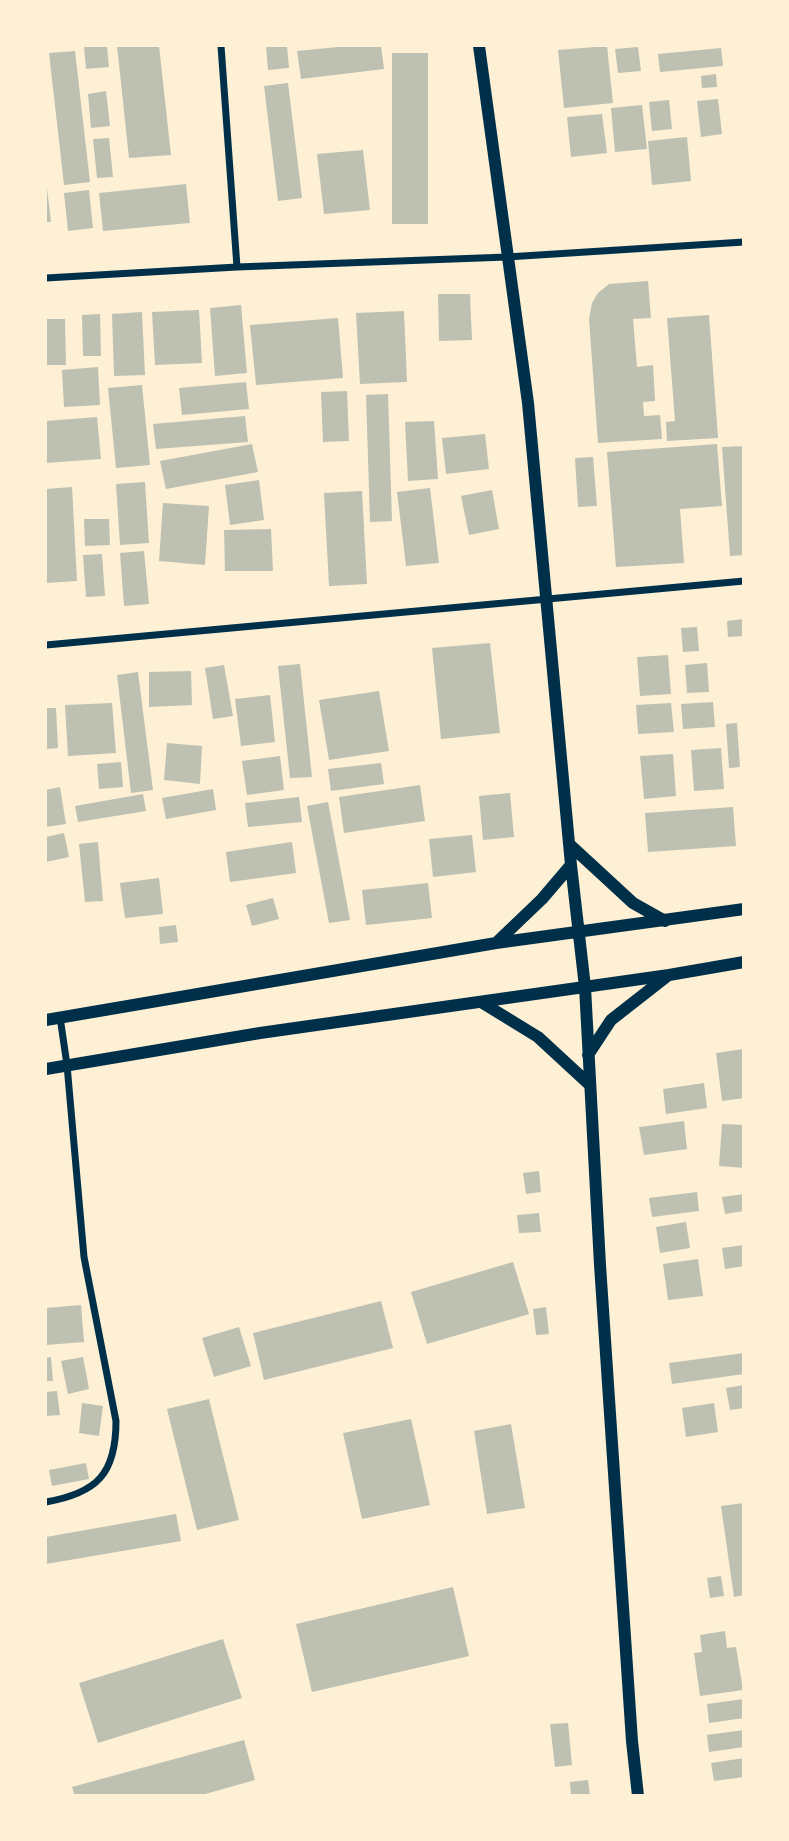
<!DOCTYPE html>
<style>
body{margin:0}
#map{position:relative;width:789px;height:1841px;overflow:hidden;background:#fdf0d5;font-family:Raleway,sans-serif}
canvas{display:block}
.frame{position:absolute;inset:0;border:47px solid #fdf0d5;pointer-events:none}
</style>
<div id="map">
<canvas width="789" height="1841"></canvas>
<div class="frame"></div>
</div>
<script>
const ctx = document.querySelector('canvas').getContext('2d');
ctx.lineJoin = 'round';
function fill(path, color) { ctx.fillStyle = color; ctx.fill(path, 'evenodd'); }
function trace(path, color, width, dash) { ctx.strokeStyle = color; ctx.lineWidth = width; ctx.lineCap = dash ? 'butt' : 'round'; ctx.setLineDash(dash || []); ctx.stroke(path); }
fill(new Path2D(`
 M84,46H107L109,67L86,69Z
 M117,46H159L171,155L129,158Z
 M266,46H287L289,68L268,70Z
 M348,46H381L384,69L301,79L297,51Z
 M607,46L613,103L564,108L558,50Z
 M638,47L641,71L618,73L615,49Z
 M721,48L723,66L660,72L658,54Z
 M75,51L90,182L64,185L49,53Z
 M392,53H428V224H392Z
 M716,74L717,87L702,88L701,76Z
 M288,83L302,198L278,201L264,86Z
 M106,91L110,126L91,128L88,94Z
 M718,99L722,134L701,137L697,101Z
 M669,100L672,129L652,131L649,102Z
 M642,105L647,149L615,152L611,108Z
 M602,114L607,153L571,157L567,117Z
 M687,137L691,181L652,185L648,141Z
 M109,138L113,177L97,178L93,139Z
 M363,150L370,210L324,214L317,154Z
 M186,184L190,223L103,231L99,193Z
 M46,188H47L51,222H46Z
 M89,190L93,228L68,231L64,193Z
 M648,281L651,318L633,319L637,367L653,365L655,401L643,402L644,416L660,415L662,439L598,443L589,319L592,303L598,293L609,284Z
 M438,294H470L472,340L439,341Z
 M241,305L247,373L215,376L210,308Z
 M199,310L202,363L155,365L152,312Z
 M404,311L407,382L360,384L356,313Z
 M142,312L145,375L114,376L112,314Z
 M100,314L101,356H83L82,315Z
 M709,315L718,438L667,441L666,422L675,421L667,318Z
 M338,318L343,378L256,385L250,325Z
 M46,319H65L66,365H46Z
 M98,367L100,405L64,407L62,370Z
 M246,382L249,409L182,415L179,388Z
 M142,385L150,465L116,468L108,388Z
 M347,391L349,441L323,442L321,392Z
 M388,394L392,521L370,522L366,395Z
 M245,416L248,442L156,449L153,424Z
 M97,417L101,459L46,463V421Z
 M434,421L438,479L408,481L405,422Z
 M485,434L489,469L446,474L442,438Z
 M252,444L258,472L166,489L160,461Z
 M717,444L722,506L680,509L684,563L616,567L607,452Z
 M744,446V555L730,556L722,447Z
 M593,457L597,506L578,507L575,458Z
 M259,480L264,520L230,525L225,485Z
 M145,482L149,543L120,545L116,484Z
 M72,487L77,581L46,583V489Z
 M430,488L439,563L406,566L397,492Z
 M492,490L499,529L469,535L461,496Z
 M362,491L367,584L329,586L324,493Z
 M163,503L209,506L205,565L159,561Z
 M84,519H109L110,545L85,546Z
 M271,529L273,571H225L224,530Z
 M144,551L149,604L124,606L120,553Z
 M102,554L105,596L86,597L83,555Z
 M744,619V636L728,637L727,621Z
 M697,627L699,651L683,652L681,628Z
 M490,643L500,733L441,739L432,648Z
 M668,655L671,694L640,696L637,657Z
 M707,663L709,692L687,693L685,665Z
 M300,664L312,777L290,778L278,666Z
 M224,665L233,716L213,719L205,668Z
 M191,671L192,705L149,707V672Z
 M138,672L153,790L131,793L117,675Z
 M379,691L389,751L329,760L319,700Z
 M270,695L275,742L241,746L235,699Z
 M713,702L715,727L683,729L681,704Z
 M112,703L116,753L68,756L65,705Z
 M671,703L674,732L638,734L636,705Z
 M46,708H56L58,748L46,749Z
 M737,723L740,767L729,768L726,724Z
 M167,743L202,746L200,784L164,780Z
 M721,748L724,789L694,791L691,750Z
 M673,754L676,796L644,799L640,756Z
 M280,756L284,790L247,795L242,761Z
 M121,762L123,787L99,789L97,764Z
 M381,763L384,784L331,791L328,769Z
 M420,785L425,821L344,833L339,797Z
 M60,787L66,824L46,827V790Z
 M213,789L216,810L166,819L162,798Z
 M510,793L514,837L483,840L479,796Z
 M143,794L146,811L78,822L75,806Z
 M299,797L302,822L248,827L245,803Z
 M328,802L350,920L329,923L307,806Z
 M733,807L736,846L648,852L645,813Z
 M64,833L69,857L46,862V837Z
 M472,835L476,872L433,877L429,839Z
 M98,842L103,901L85,902L79,844Z
 M292,842L296,873L230,882L226,852Z
 M159,878L163,914L125,918L120,883Z
 M428,883L432,918L366,925L362,890Z
 M273,898L279,919L252,926L246,905Z
 M176,925L178,942L160,944L159,927Z
 M744,1049V1098L722,1101L716,1053Z
 M704,1083L707,1108L666,1114L663,1089Z
 M684,1121L687,1149L644,1155L639,1127Z
 M722,1124L744,1125V1168L719,1166Z
 M539,1171L541,1192L526,1194L523,1173Z
 M697,1192L699,1211L652,1217L649,1198Z
 M744,1194V1211L725,1214L722,1197Z
 M539,1213L541,1232L519,1233L517,1215Z
 M686,1222L690,1248L660,1253L656,1227Z
 M744,1245V1266L725,1269L722,1248Z
 M698,1259L703,1296L668,1300L663,1264Z
 M513,1262L529,1314L427,1344L411,1292Z
 M381,1301L393,1348L264,1380L253,1333Z
 M81,1305L84,1342L46,1345V1308Z
 M546,1307L549,1334L536,1335L533,1309Z
 M239,1327L251,1366L214,1377L202,1338Z
 M744,1353V1374L672,1384L669,1363Z
 M51,1357L53,1381H46V1358Z
 M83,1357L89,1389L68,1394L61,1361Z
 M744,1385V1408L730,1410L726,1388Z
 M57,1391L60,1415L46,1416V1392Z
 M209,1399L239,1520L197,1530L167,1409Z
 M82,1403L103,1406L99,1436L79,1433Z
 M714,1403L718,1432L686,1437L682,1408Z
 M411,1419L430,1505L362,1519L343,1433Z
 M511,1424L525,1508L487,1514L474,1431Z
 M86,1463L89,1479L52,1486L49,1470Z
 M744,1503V1595L734,1597L721,1506Z
 M176,1514L181,1541L46,1564V1537Z
 M721,1576L724,1596L710,1598L707,1578Z
 M453,1587L469,1656L312,1692L296,1624Z
 M725,1631L727,1648L736,1647L743,1690L700,1696L694,1653L702,1652L700,1635Z
 M223,1639L242,1698L98,1743L79,1683Z
 M744,1699V1718L709,1723L707,1704Z
 M568,1723L572,1765L555,1767L550,1724Z
 M744,1730V1747L709,1752L707,1735Z
 M244,1740L255,1780L198,1796H75L72,1787Z
 M744,1758V1777L714,1781L711,1763Z
 M588,1780L590,1796H571L570,1782Z`), '#bec0b2');
trace(new Path2D(`
 M221,46L237,267
 M46,278L237,267L507,257L744,242
 M46,645L744,581
 M46,1502C97,1493 116,1474 116,1421L84,1257L67,1065L60,1017`), '#003049', 7);
trace(new Path2D(`
 M479,46L528,403L571,865L585,987L600,1265L632,1741L638,1796
 M569,844L633,903L665,921
 M496,943L542,899L571,865
 M481,1002L538,1037L590,1085
 M46,1020L496,943L744,909
 M588,1055L611,1020L666,977
 M46,1069L260,1033L669,975L744,962`), '#003049', 12);
</script>
